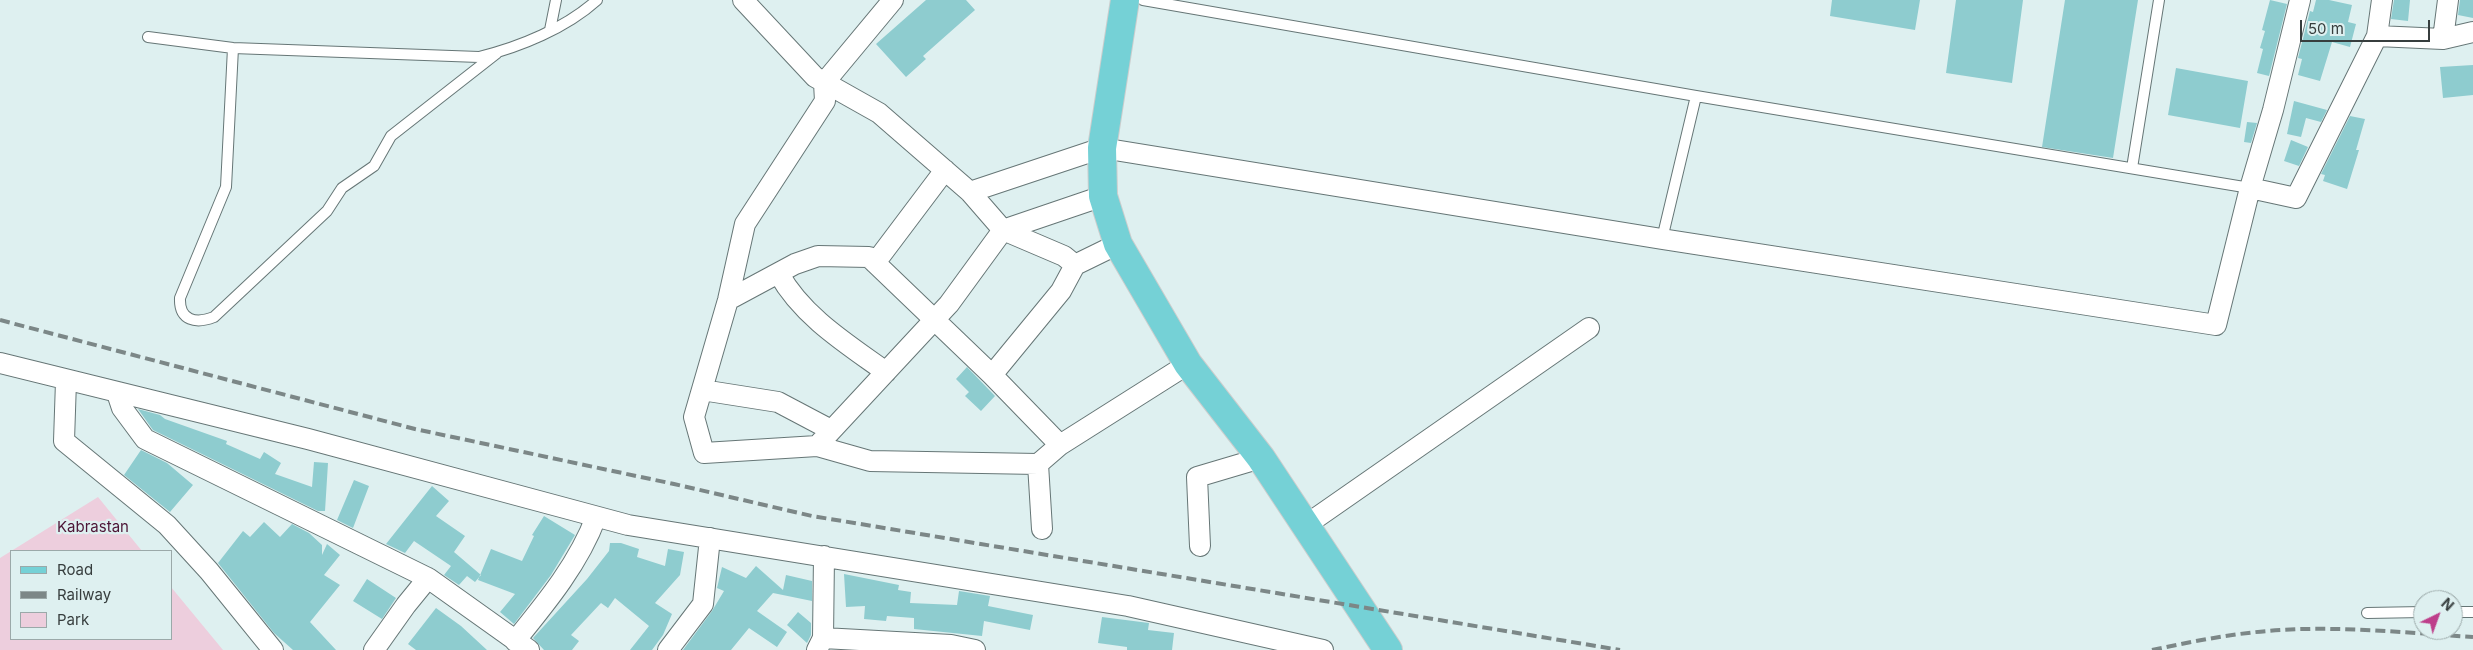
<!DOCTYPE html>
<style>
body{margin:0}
#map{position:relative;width:2473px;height:650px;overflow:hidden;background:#def0f0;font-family:Inter,sans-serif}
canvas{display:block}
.legend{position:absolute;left:10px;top:550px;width:162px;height:90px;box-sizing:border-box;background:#def0f0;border:1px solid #9ba9a9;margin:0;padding:6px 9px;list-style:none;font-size:15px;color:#373e3e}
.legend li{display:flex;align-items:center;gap:10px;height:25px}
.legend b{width:25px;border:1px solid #9ba9a9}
.north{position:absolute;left:2413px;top:590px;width:50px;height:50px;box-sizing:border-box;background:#def0f0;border:1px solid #9ba9a9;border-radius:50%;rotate:42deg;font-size:14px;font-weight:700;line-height:20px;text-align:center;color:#373e3e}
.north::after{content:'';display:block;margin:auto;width:18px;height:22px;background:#be3f8b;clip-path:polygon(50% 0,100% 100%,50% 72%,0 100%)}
.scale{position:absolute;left:2300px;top:20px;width:130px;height:22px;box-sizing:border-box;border:2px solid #373e3e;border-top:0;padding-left:6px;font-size:15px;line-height:18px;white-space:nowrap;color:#373e3e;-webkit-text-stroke:4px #def0f0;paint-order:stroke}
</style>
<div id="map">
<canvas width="2473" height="650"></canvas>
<ul class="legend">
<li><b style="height:6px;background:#75d1d6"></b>Road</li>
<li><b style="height:6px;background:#7c8787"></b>Railway</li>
<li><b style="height:14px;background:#edcedd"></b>Park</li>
</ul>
<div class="north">N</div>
<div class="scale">50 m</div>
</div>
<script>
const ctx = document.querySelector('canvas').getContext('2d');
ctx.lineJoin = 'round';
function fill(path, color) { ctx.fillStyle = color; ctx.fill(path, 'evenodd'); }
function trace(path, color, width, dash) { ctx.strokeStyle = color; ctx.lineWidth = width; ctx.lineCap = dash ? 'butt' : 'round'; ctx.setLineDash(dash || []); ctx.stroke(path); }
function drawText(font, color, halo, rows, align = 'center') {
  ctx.font = font + ' Inter,sans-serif'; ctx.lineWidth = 4.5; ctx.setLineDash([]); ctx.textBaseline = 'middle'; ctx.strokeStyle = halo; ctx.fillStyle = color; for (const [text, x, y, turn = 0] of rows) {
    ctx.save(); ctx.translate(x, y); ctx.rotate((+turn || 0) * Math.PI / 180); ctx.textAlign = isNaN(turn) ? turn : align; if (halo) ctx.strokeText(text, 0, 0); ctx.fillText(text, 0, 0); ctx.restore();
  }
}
fill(new Path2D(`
 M98,497L142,551H11V639H171V587L223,650H0V558Z`), '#edcedd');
fill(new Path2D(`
 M926,0H966L975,10L923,56L926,59L906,77L876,44Z
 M1832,0H1920L1915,30L1830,16Z
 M1956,0H2023L2012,83L1946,73Z
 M2065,0H2138L2113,158L2042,147Z
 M2270,0L2287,4L2269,76L2257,73L2263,49L2260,48L2265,31L2262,30Z
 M2316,0H2329L2352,5L2348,22L2356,24L2350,47L2332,42L2320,81L2298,75L2302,59L2298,58L2310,11L2313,12Z
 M2394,0H2410L2408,21L2391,19Z
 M2460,0H2473V18L2458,15Z
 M2473,65V95L2443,98L2440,67Z
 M2176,68L2248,81L2240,128L2168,115Z
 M2294,101L2327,110L2321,122L2306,118L2301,137L2287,134Z
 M2350,116L2365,119L2356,150H2359L2347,189L2323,181L2325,175L2321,174Z
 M2247,122L2257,123L2251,143L2244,142Z
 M2291,140L2308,147L2299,166L2284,161Z
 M967,367L995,396L981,411L965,396L969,392L956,379Z
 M138,409L160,415L165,419L227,441L226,444L260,459L264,452L281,463L275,474L312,487L314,462L328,463L325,511H318L153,430Z
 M141,450L167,463L193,485L170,512L124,475Z
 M354,480L369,486L353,528L337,520Z
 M432,486L449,501L436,516L465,536L454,552L481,575L475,582L467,576L459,585L444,575L451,566L414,541L405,553L386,544Z
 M544,516L575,535L551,575L514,624L500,612L515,594L478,580L491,549L522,561L534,536L532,535Z
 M264,522L280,537L292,524L309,533L322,545V555L327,544L340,555L324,575L340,585L310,622L336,650H293L274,633L218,563L243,531L250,537Z
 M610,543H621L639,549L637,557L665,566L668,549L684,552L680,575L655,603L672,614L663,635L652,650H630L649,626L615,598L608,608L601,603L571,635L579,641L572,650H544L533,638L587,579L609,551Z
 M756,566L783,590L786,575L812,581V601L773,593L757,611L787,632L777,647L749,628L731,650H683L712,611L724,591L717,588L722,567L746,578Z
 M844,574L899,585L898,590L911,592L910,603L957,605L959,591L990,596L988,606L1033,615L1030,630L984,621L982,636L914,629V618L887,616L886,621L864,619L865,606L846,607Z
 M367,579L396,598L382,619L353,601Z
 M436,608L461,626L487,650H416L408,644Z
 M798,612L811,623V635L807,643L787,625Z
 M1102,617L1149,623L1148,630L1174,633L1172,650H1127V647L1098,643Z`), '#8ecccf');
const lane = new Path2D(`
 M1143,0L1696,96L2250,188
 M550,30L556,0
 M148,37L233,48L479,57C520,47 566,28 597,0
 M233,48L226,187L180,298C179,321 196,324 214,317L327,211L342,188L374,166L391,136L497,53
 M2132,168L2159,0
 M1662,239L1696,96
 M2453,612H2473
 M2367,613L2423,612`);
const street = new Path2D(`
 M743,0L815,77L879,113L970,192L1003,230L1064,256L1075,265
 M2300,0L2273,110L2250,188L2296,198L2377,36L2443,39L2473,32
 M2377,36L2382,0
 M2443,39L2448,0
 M970,192L1102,148L1662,239L2216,325L2250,188
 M875,263L945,170
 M779,274C802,316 847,344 886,372
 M728,300L795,264L818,256L869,257L992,375
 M0,363L308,439L628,525L1128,606L1323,650
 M66,381L64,441L167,525L209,571L273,650
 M702,390L778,402L831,430
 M117,393L122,408L145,439L428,578L529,650
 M1060,445L1188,364
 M817,446L704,453L694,417L728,300L745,224L825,101L824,83L893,0
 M1038,464L870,461L817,446L949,304L1003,230L1103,196
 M1306,525L1589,328
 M1042,529L1038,464L1060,445L992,375L1061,291L1075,265L1118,244
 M1200,546L1197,477L1261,458
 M823,638L951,645L975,650
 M515,641C546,603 579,563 596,517
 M374,650L406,605L428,578
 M668,650L703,604L710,538
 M817,650L823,638L824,556`);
const primary = new Path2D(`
 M1125,0L1102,148L1103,196L1118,244L1188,364L1261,458L1388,650`);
trace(lane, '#667676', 12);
trace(street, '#667676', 22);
trace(primary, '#cbcdcd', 30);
trace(lane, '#fff', 10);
trace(street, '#fff', 20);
trace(primary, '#75d1d6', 28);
trace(new Path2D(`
 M0,320L415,429L674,484L812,516L1620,650
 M2152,650C2190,642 2229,634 2268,631C2334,625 2407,633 2473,637`), '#7c8787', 4, [10, 5]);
drawText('15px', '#4d1536', '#def0f0', [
 ["Kabrastan",93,527]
]);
</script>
